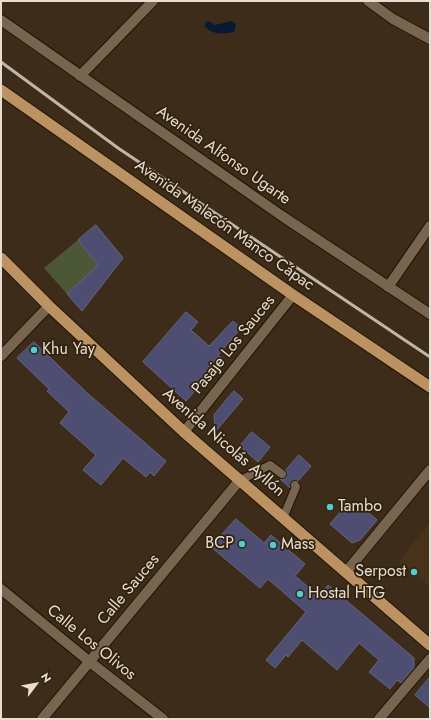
<!DOCTYPE html>
<meta charset="utf-8">
<style>
body{margin:0}
#map{position:relative;width:431px;height:720px;overflow:hidden;background:#3c2c19;font-family:Jost,sans-serif}
canvas{display:block}
.frame{position:absolute;inset:0;border:2px solid #e7ddd1;pointer-events:none}
.north{position:absolute;left:16px;top:664px;width:40px;height:40px;-webkit-text-stroke:3px #31220f;paint-order:stroke;rotate:58deg;font-size:11px;font-weight:700;line-height:16px;text-align:center;color:#e7ddd1}
.north::after{content:'';display:block;margin:auto;width:14px;height:18px;background:#e7ddd1;clip-path:polygon(50% 0,100% 100%,50% 72%,0 100%)}
</style>
<div id="map">
<canvas width="431" height="720"></canvas>
<div class="frame"></div>
<div class="north">N</div>
</div>
<script>
const ctx = document.querySelector('canvas').getContext('2d');
ctx.lineJoin = 'round';
function fill(path, color) { ctx.fillStyle = color; ctx.fill(path, 'evenodd'); }
function trace(path, color, width, dash) { ctx.strokeStyle = color; ctx.lineWidth = width; ctx.lineCap = dash ? 'butt' : 'round'; ctx.setLineDash(dash || []); ctx.stroke(path); }
function drawText(font, color, halo, rows, align = 'center') {
  ctx.font = font + ' Jost,sans-serif'; ctx.lineWidth = 3.5; ctx.setLineDash([]); ctx.textBaseline = 'middle'; ctx.strokeStyle = halo; ctx.fillStyle = color; for (const [text, x, y, turn = 0] of rows) {
    ctx.save(); ctx.translate(x, y); ctx.rotate((+turn || 0) * Math.PI / 180); ctx.textAlign = isNaN(turn) ? turn : align; if (halo) ctx.strokeText(text, 0, 0); ctx.fillText(text, 0, 0); ctx.restore();
  }
}
fill(new Path2D(`
 M430,522V587L399,561Z`), '#48331a');
fill(new Path2D(`
 M78,240L98,265L67,294L44,268Z`), '#4c5738');
fill(new Path2D(`
 M208,21L215,25L232,21L236,24L234,32C223,34 214,35 205,27V23Z`), '#081934');
const building = new Path2D(`
 M96,225L123,258L82,311L67,294L98,265L78,240Z
 M186,312L198,322L191,330L209,346L233,321L241,328L218,355L223,359L186,401L143,362Z
 M34,342L86,392L166,461L154,476L150,472L146,477L123,458L101,485L83,470L96,455L60,423L69,412L47,391L49,389L17,358Z
 M234,391L243,399L215,432L214,415Z
 M252,432L270,447L258,462L240,446Z
 M299,455L311,466L298,481L295,480L291,482L290,488L280,479H284L286,478L287,474L286,470Z
 M356,502L377,520L360,540L352,543L330,524L348,503L352,506Z
 M236,519L264,543L271,535L305,564L295,576L319,596L328,585L414,658V668L401,683L397,680L390,689L369,672L379,660L359,643L337,670L302,640L288,657L286,655L275,668L266,660L306,612L268,579L260,588L211,547Z
 M430,677V708L415,695Z`);
fill(building, '#4d4e72');
trace(building, '#65667f', 1);
const service = new Path2D(`
 M239,481L270,465L282,474
 M283,518L296,487L295,485`);
const minor = new Path2D(`
 M368,1L393,19L430,39
 M1,20L282,216L430,314
 M80,76L153,1
 M388,287L430,226
 M1,356L49,306
 M184,432L293,295
 M346,572L430,470
 M1,589L90,662L163,719
 M42,719L239,481
 M379,719L430,659`);
const trunk = new Path2D(`
 M1,90L293,295L430,387
 M1,258L49,306L184,432L430,645`);
trace(service, '#221403', 10);
trace(minor, '#221403', 12);
trace(trunk, '#221403', 13);
trace(service, '#776550', 8);
trace(minor, '#776550', 10);
trace(trunk, '#bc9262', 11);
trace(new Path2D(`
 M1,62L118,148L430,357`), '#c0b5a7', 3);
for (const [x, y, r, color] of [
 [34,350,4,"#52cdce"],
 [330,507,4,"#52cdce"],
 [242,544,4,"#52cdce"],
 [273,545,4,"#52cdce"],
 [414,572,4,"#52cdce"],
 [300,594,4,"#52cdce"]
]) { const dot = new Path2D(); dot.arc(x, y, r, 0, 2 * Math.PI); ctx.fillStyle = color; ctx.fill(dot); trace(dot, '#31220f', 1.5); }
drawText('16px', '#e7ddd1', '#31220f', [
 ["Avenida Alfonso Ugarte",223,156,35],
 ["Avenida Malecón Manco Cápac",224,226,35],
 ["Pasaje Los Sauces",234,345,-51],
 ["Avenida Nicolás Ayllón",223,443,41],
 ["Calle Sauces",129,590,-50],
 ["Calle Los Olivos",91,643,39]
]);
drawText('16px', '#e7ddd1', '#31220f', [
 ["Khu Yay",42,350],
 ["Tambo",338,507],
 ["BCP",234,544,"right"],
 ["Mass",281,545],
 ["Serpost",406,572,"right"],
 ["Hostal HTG",308,594]
], 'left');
</script>
